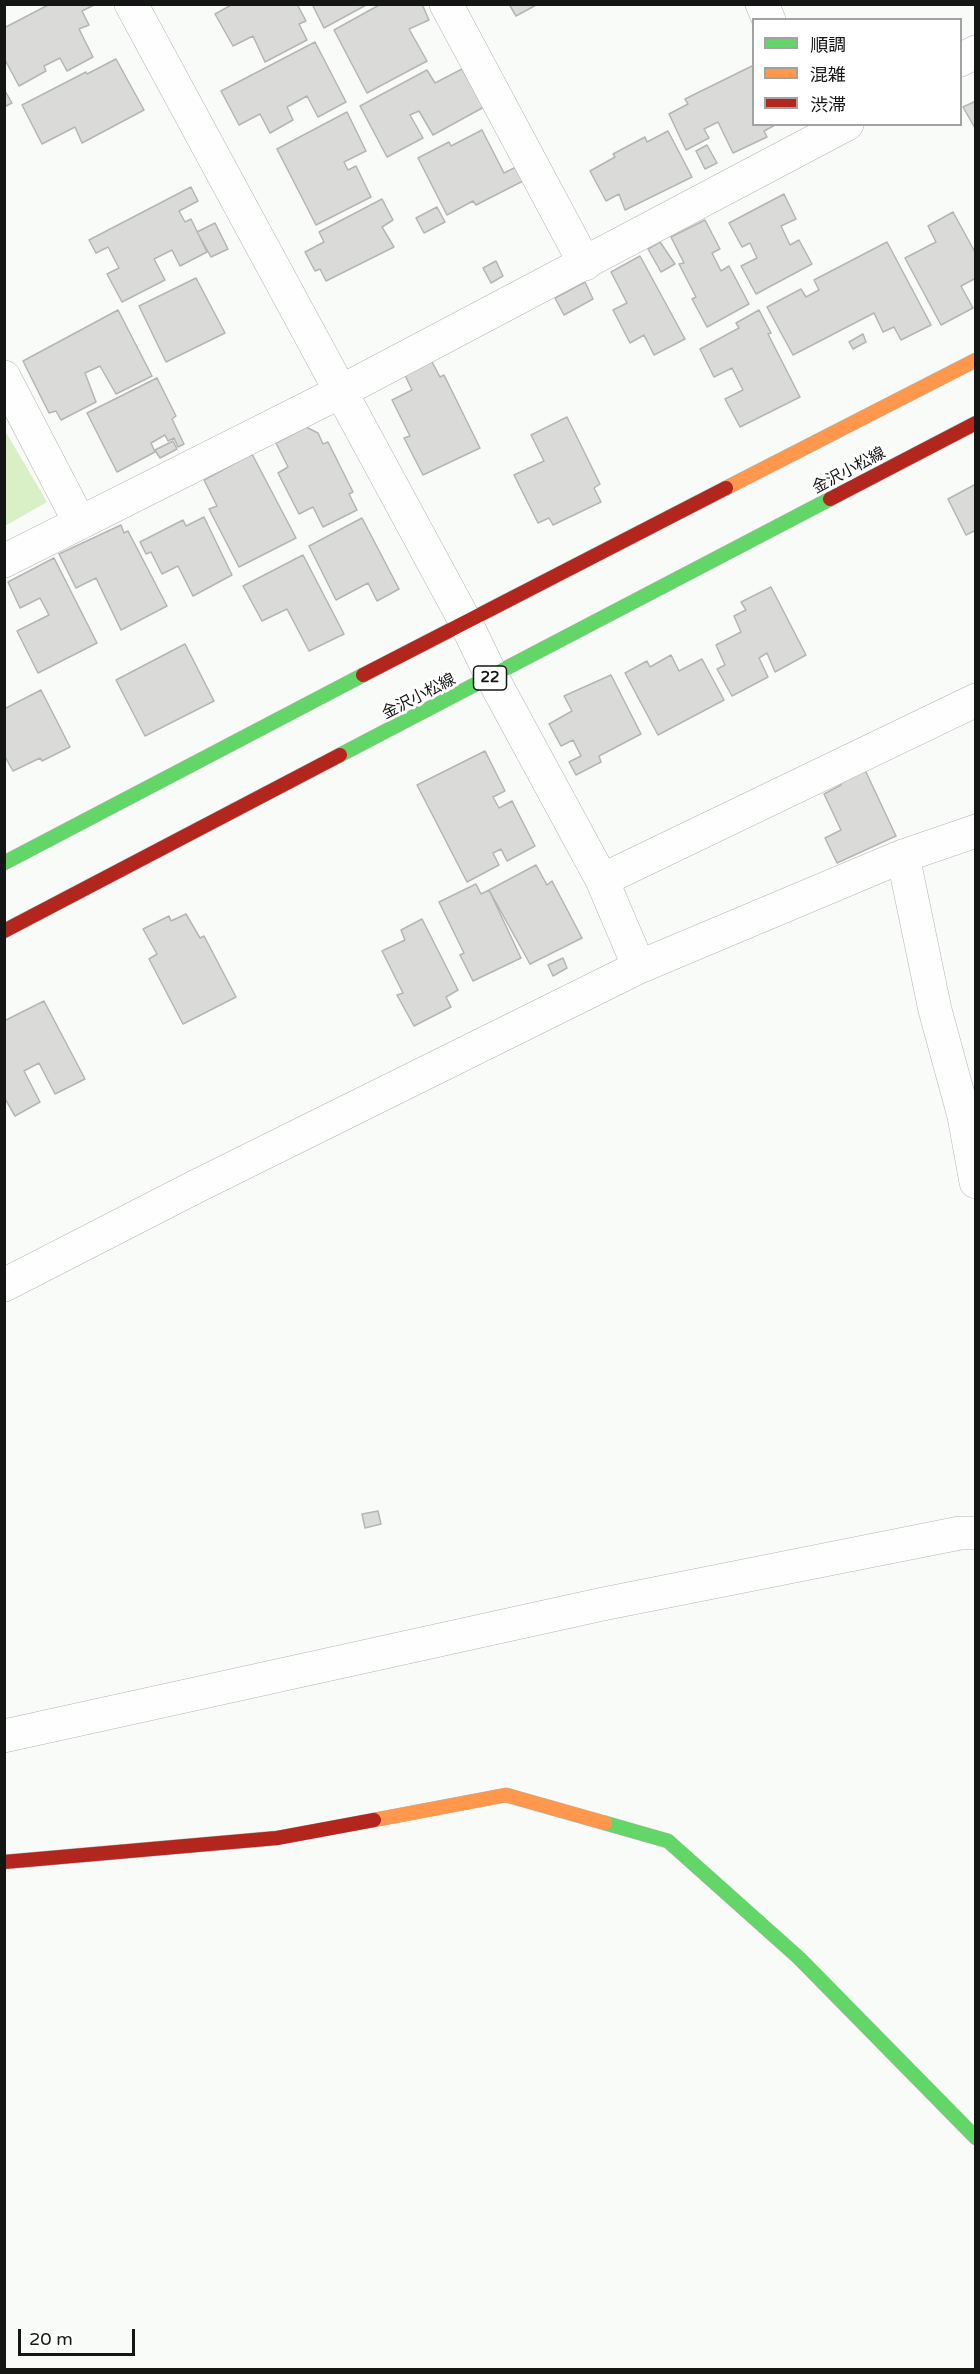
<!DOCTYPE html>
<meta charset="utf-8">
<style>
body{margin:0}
#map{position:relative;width:980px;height:2374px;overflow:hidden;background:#f9fbf8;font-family:"Varela Round","Noto Sans JP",sans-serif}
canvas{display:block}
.frame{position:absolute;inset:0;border:6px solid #141614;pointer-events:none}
.legend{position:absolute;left:752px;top:18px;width:210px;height:108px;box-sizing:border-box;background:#fff;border:2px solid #a1a2a1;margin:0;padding:8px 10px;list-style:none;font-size:18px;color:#141614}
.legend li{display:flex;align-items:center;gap:12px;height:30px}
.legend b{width:30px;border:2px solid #a1a2a1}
.scale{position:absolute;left:18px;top:2329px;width:117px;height:27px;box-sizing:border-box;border:3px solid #141614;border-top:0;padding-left:8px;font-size:18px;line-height:21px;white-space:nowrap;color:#141614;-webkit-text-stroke:4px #fff;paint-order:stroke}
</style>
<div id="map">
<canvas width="980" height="2374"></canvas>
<div class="frame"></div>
<ul class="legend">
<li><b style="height:8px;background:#63d668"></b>順調</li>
<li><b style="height:8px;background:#ff974d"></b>混雑</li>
<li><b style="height:8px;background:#b3261e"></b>渋滞</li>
</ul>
<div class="scale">20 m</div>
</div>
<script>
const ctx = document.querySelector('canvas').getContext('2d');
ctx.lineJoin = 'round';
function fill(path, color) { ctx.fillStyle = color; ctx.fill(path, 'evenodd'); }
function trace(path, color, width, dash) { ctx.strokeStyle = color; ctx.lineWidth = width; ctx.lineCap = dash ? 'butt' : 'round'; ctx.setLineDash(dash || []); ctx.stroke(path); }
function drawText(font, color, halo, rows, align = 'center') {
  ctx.font = font + ' "Varela Round","Noto Sans JP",sans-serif'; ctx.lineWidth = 6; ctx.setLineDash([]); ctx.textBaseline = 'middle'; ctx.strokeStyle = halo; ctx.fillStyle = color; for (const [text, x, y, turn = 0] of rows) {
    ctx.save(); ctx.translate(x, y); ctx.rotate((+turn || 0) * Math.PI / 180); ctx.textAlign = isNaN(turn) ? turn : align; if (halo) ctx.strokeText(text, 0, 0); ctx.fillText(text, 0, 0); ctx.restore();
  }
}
fill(new Path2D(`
 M4,429L47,502L5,526H4Z`), '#d9f0c7');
const building = new Path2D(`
 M50,4H96L82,11L89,25L79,29L93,57L67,71L60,58L44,66L46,71L19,86L4,58V28Z
 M297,4L306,21L299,24L307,40L265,62L253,36L233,46L215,14L233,4Z
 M312,4H368L324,28Z
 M381,4H422L429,20L409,29L427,61L367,93L334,30Z
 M509,4H538L516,16Z
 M315,42L346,102L318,117L307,96L287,107L293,120L270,133L260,114L239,125L221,91Z
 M116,59L144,110L82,143L75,127L42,144L22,105L86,72L87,74Z
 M754,65V124H777L764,131L767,137L733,153L718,122L704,129L709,138L686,150L669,114L688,104L685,99Z
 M462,69L484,107L433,135L419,111L410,115L423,138L387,157L360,106L427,70L435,83Z
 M4,89L12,103L4,107Z
 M976,101V130L963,107Z
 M347,112L366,151L344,162L348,170L356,166L371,197L316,225L277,149Z
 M482,130L504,173L516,167L523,181L476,205L473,201L447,215L418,158L449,142L451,146Z
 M668,131L692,177L625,210L619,194L606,201L590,171L615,157L613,154L645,137L647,142Z
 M707,145L717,163L705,169L696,151Z
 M191,187L198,201L179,211L185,222L191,219L207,252L180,266L172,250L154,259L165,280L122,302L107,274L119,268L108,247L96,253L89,240Z
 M784,194L796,219L781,226L790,245L799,240L812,264L756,294L741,266L757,258L750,243L742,247L729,223Z
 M382,199L393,220L382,227L394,247L326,281L320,269L315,271L305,252L324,242L319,232Z
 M437,207L445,222L424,233L416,218Z
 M953,212L976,254V278L961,286L973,308L941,325L905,258L936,242L928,226Z
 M705,220L720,249L712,253L721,271L729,266L749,304L707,327L692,299L696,297L679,264L684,263L671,237Z
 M215,223L228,249L211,257L197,232Z
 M660,242L675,264L661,272L648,249Z
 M887,242L931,325L901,340L894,327L883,332L874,313L793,355L767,307L801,289L806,297L819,290L814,280Z
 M640,256L685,339L654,355L644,335L630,343L613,310L627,303L611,272Z
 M496,261L503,276L491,283L483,268Z
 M196,278L225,333L166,362L139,306Z
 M585,282L593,299L564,315L555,298Z
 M118,310L152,376L116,394L100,366L85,373L96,402L61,420L56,411L49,413L23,361Z
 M759,310L771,333L768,334L800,397L740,427L725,399L743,390L732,368L714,377L700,349L739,328L736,323Z
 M863,334L866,342L853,349L849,342Z
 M430,358L440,377L444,375L480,448L423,475L404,438L410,436L392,400L412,390L403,371Z
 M157,378L176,416L172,419L184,444L178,447L174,438L168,441L165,435L151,443L155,452L117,472L87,413Z
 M567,417L600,484L594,488L601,502L553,525L549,518L538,523L514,475L544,461L531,435Z
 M306,427L318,433L323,444L328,442L353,492L349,494L357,510L323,527L313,507L299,514L278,473L288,467L276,443Z
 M173,441L177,449L160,458L155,450Z
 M252,454L296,538L239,567L209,509L217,506L204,480Z
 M976,484V530L966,535L948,499Z
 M204,517L232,575L193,596L178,566L162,574L151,552L146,554L140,542L183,520L186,526Z
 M362,518L399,589L377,601L368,583L336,600L309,546Z
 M121,525L124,533L128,531L167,606L121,630L96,578L76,588L59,554Z
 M303,555L344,634L309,651L287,609L262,621L243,586Z
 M54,558L97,643L38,673L17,631L49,615L40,598L20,608L8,582Z
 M771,587L806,655L775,672L767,653L759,658L768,677L732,696L717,669L725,665L716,645L741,632L734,616L746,610L741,602Z
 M185,644L214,701L145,736L116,680Z
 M671,655L679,671L702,659L724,700L658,735L625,673L647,661L650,667Z
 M611,675L641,734L599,756L601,762L576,775L569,762L581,756L573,740L561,746L549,724L572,711L564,696Z
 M41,690L70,747L42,761L40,758L13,771L4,755V709Z
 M485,751L505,791L493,797L499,808L512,801L535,846L507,861L501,849L493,853L499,865L467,882L417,785Z
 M865,770L896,836L837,863L825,838L841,830L824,794L841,785L840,781Z
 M536,865L547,885L552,881L582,938L530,964L489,890Z
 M476,884L481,894L489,890L521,958L473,981L460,955L464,953L439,902Z
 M186,914L200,938L204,936L236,997L183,1024L149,959L157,954L143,929L169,916L171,921Z
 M422,919L458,990L446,997L451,1007L414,1026L397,995L403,993L382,951L405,940L401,930Z
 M563,958L567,968L553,976L548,965Z
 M44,1001L85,1079L55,1094L39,1063L24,1071L40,1102L15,1116L4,1097V1021Z
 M378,1511L381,1524L365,1528L362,1514Z`);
fill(building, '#dadbd9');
trace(building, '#b5b6b4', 1.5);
const street = new Path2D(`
 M131,4L465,621L492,677L602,880L639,967
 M446,4L585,264
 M762,4L769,20
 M960,60L976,52
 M4,377L80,523
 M4,561L340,392L847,124
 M903,856L935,1010L964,1116L976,1182
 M602,880L976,700
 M4,1285L195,1187L639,967L903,856L976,831
 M4,1736L603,1604L960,1533H976`);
const fast = new Path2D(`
 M340,755L830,499
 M4,863L363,675
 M605,1823L668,1841L799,1958L976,2138`);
const slow = new Path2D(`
 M726,488L976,360
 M374,1820L506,1795L605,1823`);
const jam = new Path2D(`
 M830,499L976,423
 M363,675L726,488
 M4,931L340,755
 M4,1862L277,1838L374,1820`);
trace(street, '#b3b5b3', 34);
trace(fast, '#b3b5b3', 15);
trace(slow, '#b3b5b3', 15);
trace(jam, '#b3b5b3', 15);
trace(street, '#fefefe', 33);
trace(fast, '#63d668', 14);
trace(slow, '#ff974d', 14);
trace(jam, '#b3261e', 14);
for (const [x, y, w] of [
 [490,678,33]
]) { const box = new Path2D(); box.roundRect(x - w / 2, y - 12, w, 24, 4.5); ctx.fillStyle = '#fff'; ctx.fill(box); trace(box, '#141614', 1.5); }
drawText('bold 15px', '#141614', null, [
 ["22",490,678]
]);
drawText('16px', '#141614', '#fff', [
 ["金沢小松線",849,471,-28],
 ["金沢小松線",419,697,-27]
]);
</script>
